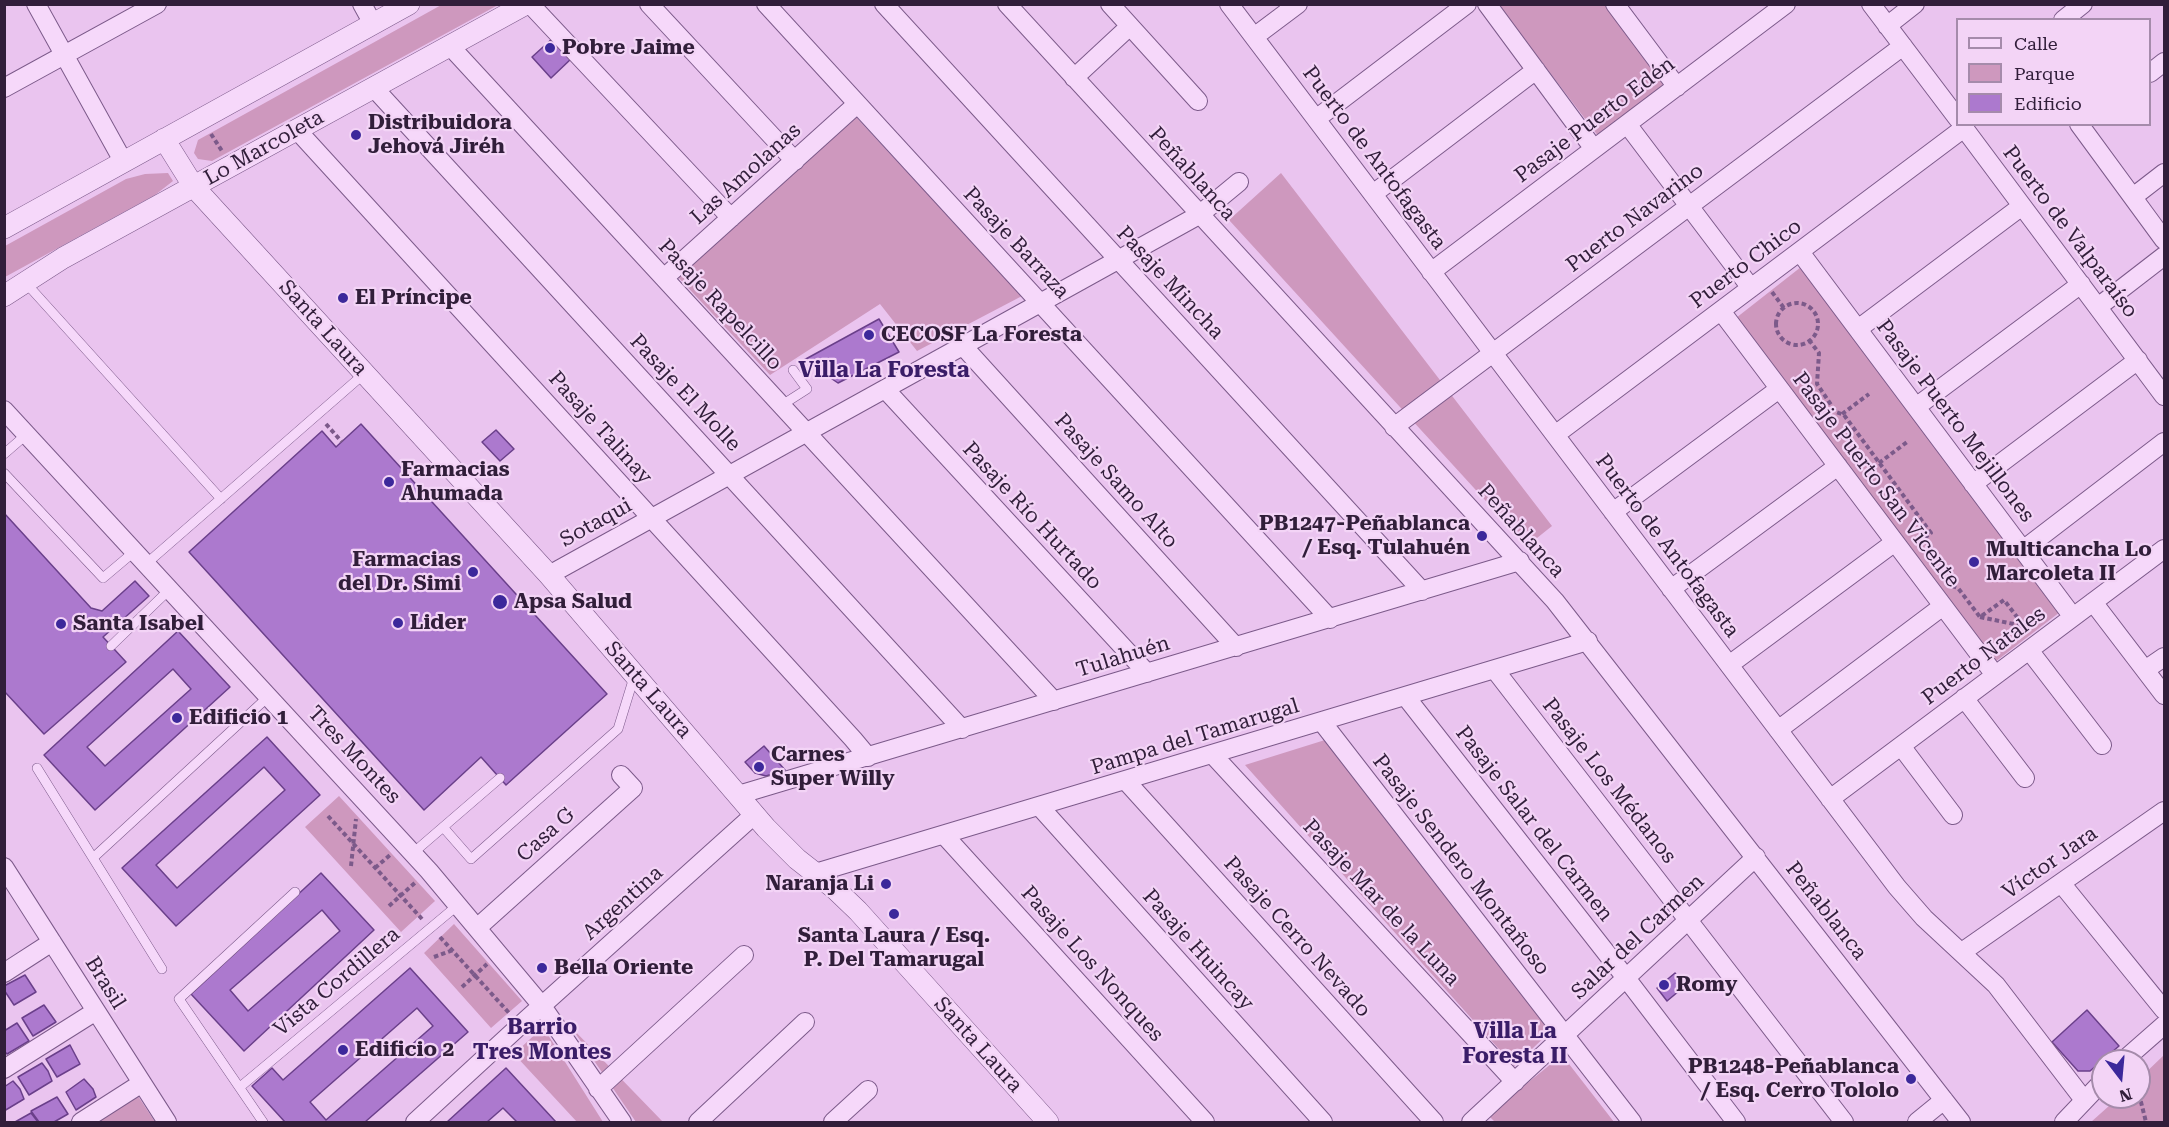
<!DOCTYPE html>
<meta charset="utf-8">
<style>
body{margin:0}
#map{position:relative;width:2169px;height:1127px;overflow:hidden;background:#eac4ef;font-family:"Roboto Serif",serif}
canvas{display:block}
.frame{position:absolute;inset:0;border:6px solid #311e3a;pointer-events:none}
.legend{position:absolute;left:1956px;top:18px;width:195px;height:108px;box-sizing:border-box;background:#f3d4f6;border:2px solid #a58bab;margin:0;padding:8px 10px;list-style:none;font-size:18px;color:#311e3a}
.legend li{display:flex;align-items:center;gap:12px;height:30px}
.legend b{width:30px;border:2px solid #a58bab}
.north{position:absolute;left:2091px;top:1049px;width:60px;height:60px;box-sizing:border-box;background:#f3d4f6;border:2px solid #a58bab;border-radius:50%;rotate:164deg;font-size:16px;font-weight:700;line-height:24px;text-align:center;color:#311e3a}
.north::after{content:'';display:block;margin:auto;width:21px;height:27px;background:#3c289b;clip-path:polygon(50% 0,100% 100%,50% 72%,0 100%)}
</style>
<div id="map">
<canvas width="2169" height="1127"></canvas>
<div class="frame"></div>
<ul class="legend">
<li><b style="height:8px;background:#f6d8fa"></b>Calle</li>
<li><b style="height:16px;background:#ce98be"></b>Parque</li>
<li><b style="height:16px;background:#ac79ce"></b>Edificio</li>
</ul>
<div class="north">N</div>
</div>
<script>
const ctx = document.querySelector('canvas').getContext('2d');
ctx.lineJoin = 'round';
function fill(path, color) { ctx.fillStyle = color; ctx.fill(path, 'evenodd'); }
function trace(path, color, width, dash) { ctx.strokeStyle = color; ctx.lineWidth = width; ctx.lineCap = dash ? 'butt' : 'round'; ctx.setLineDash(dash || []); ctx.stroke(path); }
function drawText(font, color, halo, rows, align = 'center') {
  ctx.font = font + ' "Roboto Serif",serif'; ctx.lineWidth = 4.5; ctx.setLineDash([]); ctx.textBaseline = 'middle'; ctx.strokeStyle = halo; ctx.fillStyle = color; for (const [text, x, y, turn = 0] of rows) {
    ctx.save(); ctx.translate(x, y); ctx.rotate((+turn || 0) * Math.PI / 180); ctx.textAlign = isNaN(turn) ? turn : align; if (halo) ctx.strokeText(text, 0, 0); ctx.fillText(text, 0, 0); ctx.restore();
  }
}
fill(new Path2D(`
 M443,4L498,5L212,161L198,159L194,153L198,140Z
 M1498,5H1607L1668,85L1599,137Z
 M856,117L1022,296L917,351L880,304L770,375L678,277Z
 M168,173L173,181L155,195L5,277V246L126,179L145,174Z
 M1281,173L1552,526L1527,546L1229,220Z
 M1801,267L2060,612L1995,662L1736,318Z
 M1325,740L1551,1031L1514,1066L1245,765Z
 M339,796L435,901L401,932L305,827Z
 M454,924L522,1001L491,1028L424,953Z
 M543,1027L603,1122H577L514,1054Z
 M571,1027L663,1122H636Z
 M1562,1055L1614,1122H1495L1488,1115Z
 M2164,1055V1122H2091L2119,1097H2139V1079Z
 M136,1093L155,1122H90Z`), '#ce98be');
const building = new Path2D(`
 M553,38L572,58L551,78L532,57Z
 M879,319L899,352L838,383L804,360Z
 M361,424L607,694L506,785L481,757L424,810L189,552L322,431L336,447Z
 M496,430L514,449L500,461L482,442Z
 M4,513L91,608L102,611L135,581L149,596L103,637L126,662L44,734L4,691Z
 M178,631L230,687L95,810L44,755ZM173,669L191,689L105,766L87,747Z
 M267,737L320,795L176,926L122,868ZM264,767L285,790L177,888L156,865Z
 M764,746L785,770L766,776L755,773L745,762Z
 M321,873L374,930L244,1051L191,994ZM322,910L340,931L248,1011L230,990Z
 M410,968L468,1032L365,1122H285L252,1086L272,1068L283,1080ZM417,1008L433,1026L326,1120L310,1102Z
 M1675,973L1685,986L1667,1001L1657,988Z
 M25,975L36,992L14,1005L4,990V986Z
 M44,1005L56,1022L33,1036L22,1018Z
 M2087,1010L2119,1046L2090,1071H2078L2052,1042Z
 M17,1023L29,1041L7,1054L4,1051V1031Z
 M70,1045L80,1064L57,1077L46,1059Z
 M42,1063L48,1071L52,1081L29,1095L18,1077Z
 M506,1068L556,1122H517L503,1108L487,1122H447Z
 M84,1079L93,1089L96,1097L76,1110L66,1092Z
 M13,1081L20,1089L24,1099L4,1111V1087Z
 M57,1097L68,1114L54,1122H39L31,1111Z
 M31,1113L38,1122H15Z`);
fill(building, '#ac79ce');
trace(building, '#6a3f8a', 1.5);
const service = new Path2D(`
 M25,282L221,499
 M782,405L807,389L793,370
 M4,454L27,434
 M4,473L103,578L135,551
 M146,564L365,373
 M111,646L170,589
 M37,768L162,969
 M443,827L471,859L618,729L634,677
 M413,853L500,778
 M93,858L269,696
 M240,1087L458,905
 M263,1122L179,999L295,892`);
const minor = new Path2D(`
 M36,4L123,161
 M362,4L373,24
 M530,4L731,218
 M649,4L795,161
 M766,4L1330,619
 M884,4L1422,591
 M1007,4L1555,601L1961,1122
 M1110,4L1198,101
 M1229,4L1897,887L1924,918L1996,985L2084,1100
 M1487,4L1594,149
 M1615,4L1677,87
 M1871,4L1958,119
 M2063,20L2083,4
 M1887,26L1915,4
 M1254,37L1298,4
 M450,46L1054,701
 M2150,73L2164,62
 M1074,78L1130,26
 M4,88L157,4
 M374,88L962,729
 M1316,119L1467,4
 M1627,124L1751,288
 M1961,124L2164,396
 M2079,124L2164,240
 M297,130L853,739L868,757
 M1373,194L1536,70
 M2133,197L2164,173
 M1800,252L2073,617
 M1431,272L1786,4
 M664,278L857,104
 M2098,307L2164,256
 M1721,311L1995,675
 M1858,329L2022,206
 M963,346L1236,647
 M885,389L1147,673
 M1916,407L2081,284
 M4,410L429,871L542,1006L622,1122
 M1394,427L1903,46
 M1555,435L1964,128
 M1973,484L2138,360
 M1613,512L1779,389
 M2023,550L2164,442
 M549,575L1199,215L1239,182
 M1671,589L1838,466
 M2093,602L2164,695
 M2029,650L2102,745
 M1729,665L1895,542
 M1495,670L1844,1122
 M2145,670L2164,657
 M1406,697L1626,978L1736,1122
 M1964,698L2025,778
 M1322,722L1632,1122
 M1778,730L1943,606
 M1901,746L1953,815
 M1213,755L1515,1082
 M1126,781L1434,1122
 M738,795L1520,561
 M1830,799L2164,549
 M1040,807L1323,1122
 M945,836L1205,1122
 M4,867L167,1122
 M815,873L1588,641
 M2061,883L2164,1010
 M477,928L633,788L621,775
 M1962,952L2164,811
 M4,973L52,942
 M2123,1061L2164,1025
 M4,1069L96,1011
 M598,1089L744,955
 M81,1122L142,1083
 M415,1122L527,1019L755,814
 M698,1122L805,1022
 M833,1122L868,1090
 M1471,1122L1756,857
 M1917,1122L1944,1100
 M2064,1122L2103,1081`);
const tertiary = new Path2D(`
 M164,139L194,187L549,575L766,828L797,859L834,888L858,911L1048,1122
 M4,228L409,4
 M4,296L63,258L526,4`);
trace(service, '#7c5a8a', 10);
trace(minor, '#7c5a8a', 20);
trace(tertiary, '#7c5a8a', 22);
trace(new Path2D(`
 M211,134L222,151
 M1772,292L1784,308
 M1776 324a21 21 0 1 1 42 0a21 21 0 1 1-42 0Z
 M1809,340L1819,353L1817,384L1836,412L1844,415L1931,533L1919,542L1921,544
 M1842,414L1869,394
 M326,424L342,442
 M1879,463L1907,442
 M1952,586L1958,588L1980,617L2004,600L2027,630
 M1980,617L2023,626
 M328,816L422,919
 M351,866L356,819
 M375,868L390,855
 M389,906L417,881
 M440,937L510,1014
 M434,957L453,950
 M462,987L487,964
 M2139,1094L2146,1122`), '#7c5a8a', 4, [4.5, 3]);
trace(service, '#f6d8fa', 9);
trace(minor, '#f6d8fa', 18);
trace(tertiary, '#f6d8fa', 21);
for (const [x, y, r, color] of [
 [550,48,6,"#3c289b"],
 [356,135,6,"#3c289b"],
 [343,298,6,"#3c289b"],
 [869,335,6,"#3c289b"],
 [389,482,6,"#3c289b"],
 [1482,536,6,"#3c289b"],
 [1974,562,6,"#3c289b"],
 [473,572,6,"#3c289b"],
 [500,602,8,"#3c289b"],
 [398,623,6,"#3c289b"],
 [61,624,6,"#3c289b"],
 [177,718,6,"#3c289b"],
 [759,767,6,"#3c289b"],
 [886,884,6,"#3c289b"],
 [894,914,6,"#3c289b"],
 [542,968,6,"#3c289b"],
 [1664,985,6,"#3c289b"],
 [343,1050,6,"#3c289b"],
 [1911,1079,6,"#3c289b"]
]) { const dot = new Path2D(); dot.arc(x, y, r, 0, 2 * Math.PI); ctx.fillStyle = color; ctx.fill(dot); trace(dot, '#f3d4f6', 2); }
drawText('bold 21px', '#311e3a', '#f3d4f6', [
 ["Pobre Jaime",562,48],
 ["Distribuidora",368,123],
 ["Jehová Jiréh",368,147],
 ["El Príncipe",355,298],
 ["CECOSF La Foresta",881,335],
 ["Farmacias",401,470],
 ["Ahumada",401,494],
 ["PB1247-Peñablanca",1470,524,"right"],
 ["/ Esq. Tulahuén",1470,548,"right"],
 ["Multicancha Lo",1986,550],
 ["Marcoleta II",1986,574],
 ["Farmacias",461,560,"right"],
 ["del Dr. Simi",461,584,"right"],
 ["Apsa Salud",514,602],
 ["Lider",410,623],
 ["Santa Isabel",73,624],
 ["Edificio 1",189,718],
 ["Carnes",771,755],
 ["Super Willy",771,779],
 ["Naranja Li",874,884,"right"],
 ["Santa Laura / Esq.",894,936,"center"],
 ["P. Del Tamarugal",894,960,"center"],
 ["Bella Oriente",554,968],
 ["Romy",1676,985],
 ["Edificio 2",355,1050],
 ["PB1248-Peñablanca",1899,1067,"right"],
 ["/ Esq. Cerro Tololo",1899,1091,"right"]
], 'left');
drawText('21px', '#311e3a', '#f3d4f6', [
 ["Pasaje Puerto Edén",1595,120,-37],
 ["Lo Marcoleta",264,148,-29],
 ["Puerto de Antofagasta",1374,158,53],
 ["Las Amolanas",746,174,-42],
 ["Peñablanca",1192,174,48],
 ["Puerto Navarino",1635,218,-37],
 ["Puerto de Valparaíso",2070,232,53],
 ["Pasaje Barraza",1016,243,47],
 ["Puerto Chico",1746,264,-37],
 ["Pasaje Mincha",1170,283,47],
 ["Pasaje Rapelcillo",720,305,47],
 ["Santa Laura",323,328,48],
 ["Pasaje El Molle",685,393,47],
 ["Pasaje Puerto Mejillones",1955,421,53],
 ["Pasaje Talinay",600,428,48],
 ["Pasaje Puerto San Vicente",1876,480,53],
 ["Pasaje Samo Alto",1116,481,48],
 ["Pasaje Río Hurtado",1032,516,47],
 ["Sotaqui",596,523,-29],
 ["Peñablanca",1521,531,48],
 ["Puerto de Antofagasta",1667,546,53],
 ["Puerto Natales",1984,656,-37],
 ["Tulahuén",1123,657,-17],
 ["Santa Laura",648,690,49],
 ["Pampa del Tamarugal",1195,737,-17],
 ["Tres Montes",354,755,47],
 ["Pasaje Los Médanos",1609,781,52],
 ["Pasaje Salar del Carmen",1534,824,52],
 ["Casa G",546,835,-42],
 ["Víctor Jara",2050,863,-35],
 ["Pasaje Sendero Montañoso",1461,865,52],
 ["Argentina",623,903,-42],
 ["Pasaje Mar de la Luna",1381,903,47],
 ["Peñablanca",1826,911,52],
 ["Pasaje Cerro Nevado",1297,937,48],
 ["Salar del Carmen",1638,937,-43],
 ["Pasaje Huincay",1198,950,48],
 ["Pasaje Los Nonques",1092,964,48],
 ["Vista Cordillera",337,982,-40],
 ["Brasil",105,983,58],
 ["Santa Laura",978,1045,48]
]);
drawText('bold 22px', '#3a1d68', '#f3d4f6', [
 ["Villa La Foresta",884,371],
 ["Barrio",542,1028],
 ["Tres Montes",542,1053],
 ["Villa La",1515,1032],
 ["Foresta II",1515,1057]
]);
</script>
